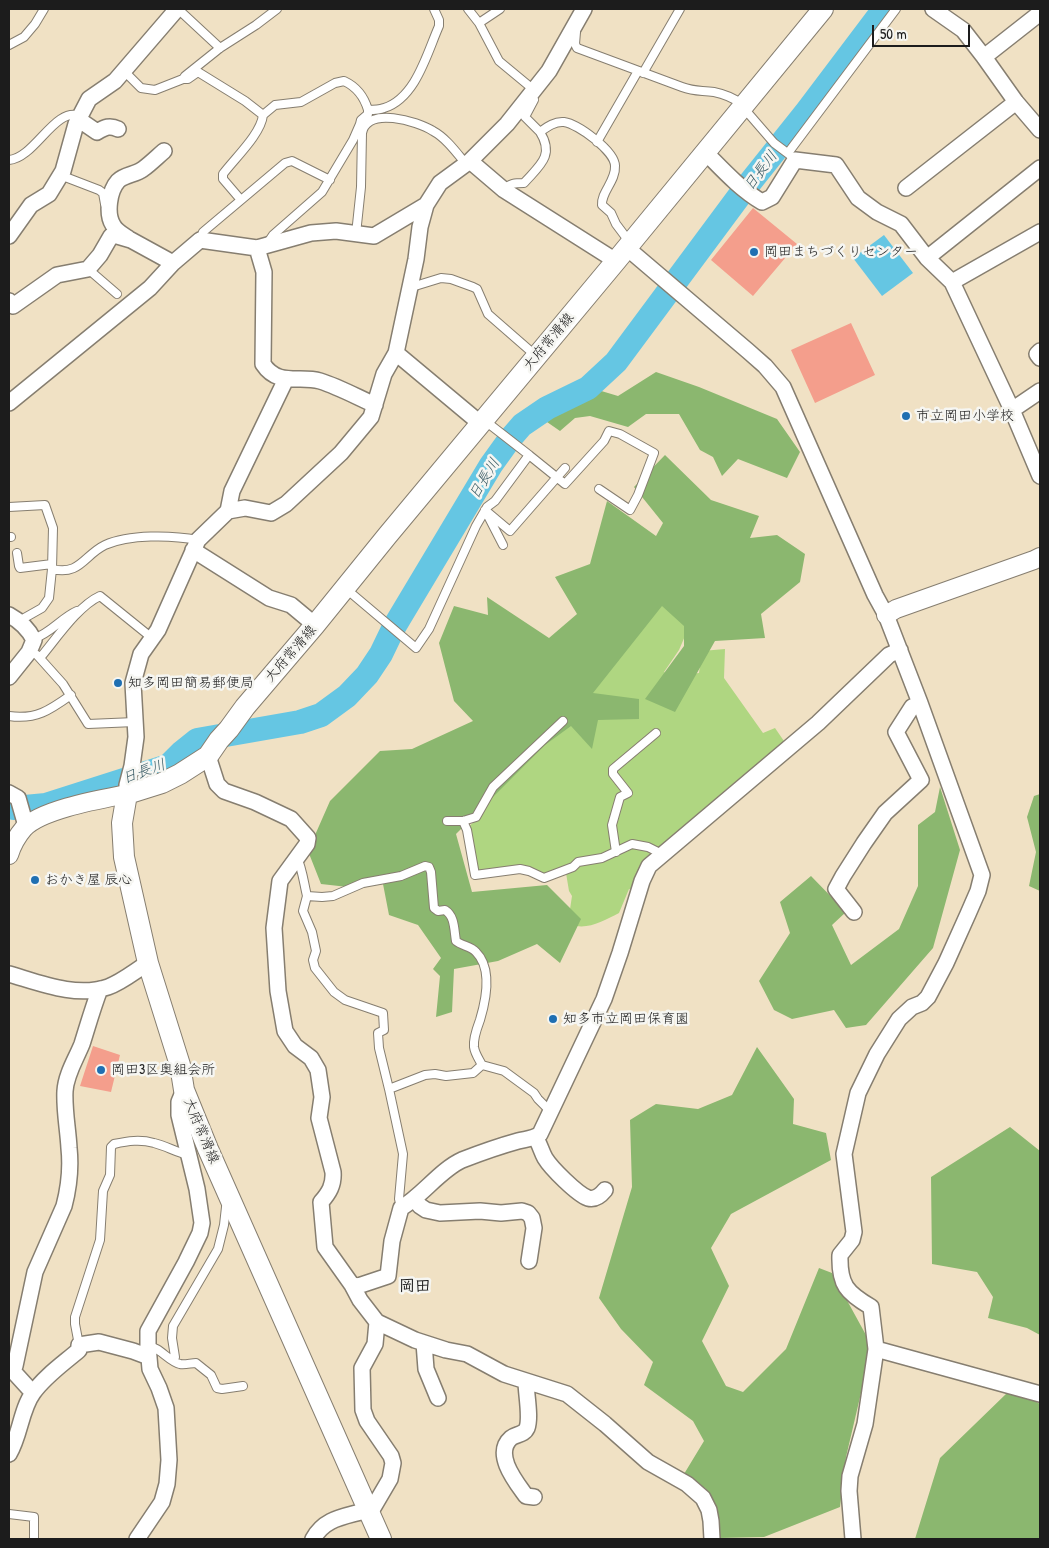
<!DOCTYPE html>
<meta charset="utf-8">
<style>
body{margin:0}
#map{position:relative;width:1049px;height:1548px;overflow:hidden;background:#f0e1c4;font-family:"Patrick Hand",sans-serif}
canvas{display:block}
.frame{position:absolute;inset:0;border:10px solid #1c1c1c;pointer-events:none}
.scale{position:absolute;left:872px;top:25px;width:98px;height:22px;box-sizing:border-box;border:2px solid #1c1c1c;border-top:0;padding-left:6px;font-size:15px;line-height:18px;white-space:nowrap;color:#1c1c1c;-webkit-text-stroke:4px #f6f6f2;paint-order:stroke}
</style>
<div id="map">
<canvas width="1049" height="1548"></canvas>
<div class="frame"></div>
<div class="scale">50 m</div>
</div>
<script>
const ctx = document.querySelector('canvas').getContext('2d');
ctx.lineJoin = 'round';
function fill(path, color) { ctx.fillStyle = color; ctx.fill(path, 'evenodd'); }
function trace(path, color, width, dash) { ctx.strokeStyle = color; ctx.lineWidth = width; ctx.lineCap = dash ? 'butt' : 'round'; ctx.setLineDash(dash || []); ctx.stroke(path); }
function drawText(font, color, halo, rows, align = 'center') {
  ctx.font = font + ' "Patrick Hand","Klee One",sans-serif'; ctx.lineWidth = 5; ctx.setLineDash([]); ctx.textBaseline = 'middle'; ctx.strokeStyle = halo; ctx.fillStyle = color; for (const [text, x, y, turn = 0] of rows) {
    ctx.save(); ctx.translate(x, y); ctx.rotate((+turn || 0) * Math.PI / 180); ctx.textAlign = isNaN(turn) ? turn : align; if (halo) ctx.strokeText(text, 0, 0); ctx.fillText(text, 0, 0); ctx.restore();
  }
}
fill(new Path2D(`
 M657,603L683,615L685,636L679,650L664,672L684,686L690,674L699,673L702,651L725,649L724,678L763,733L775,728L786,744L633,891L629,889L619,913C603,921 589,930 571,925L569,916L572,896L569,891L565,867L543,875L529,867L476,872L468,827L481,816L489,796Z`), '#afd681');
fill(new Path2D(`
 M656,372L699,387L777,419L800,452L787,478L738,459L722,476L713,457L700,450L679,414H646L628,427L590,416L575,418L560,431L547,422L548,410L566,403L576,406L598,390L618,396Z
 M665,455L711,500L759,516L750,538L777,535L805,554L800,582L761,614L765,638L715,641L675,712L645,699L684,646V626L662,606L593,693L639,699V719L598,720L592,749L571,726L545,745L456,834L472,892L547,885L581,919L560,963L537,944L498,961L454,969L452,1012L436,1017L440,976L433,969L441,958L418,925L389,915L383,884L357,888L321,884L308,851L330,801L380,751L412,749L473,721L454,701L439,643L454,606L488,615L487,597L549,638L577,614L555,577L590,564L607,501L656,536L663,523L634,487Z
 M940,787L960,850L933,948L866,1025L846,1028L834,1010L792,1019L774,1010L759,981L790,933L780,902L811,876L846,912L832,925L851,965L899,929L918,886V825L935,812Z
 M1040,794V891L1029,886L1036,852L1027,817L1034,796Z
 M757,1047L794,1099L793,1124L826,1133L831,1160L731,1214L711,1248L729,1286L702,1341L726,1386L743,1392L786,1349L819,1268L832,1273L872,1346L846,1457L840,1507L764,1537L718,1538L706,1489L684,1474L704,1441L693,1421L644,1385L653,1362L621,1329L599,1298L632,1187L630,1120L656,1104L698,1109L732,1095Z
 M1010,1127L1040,1151V1335L1027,1328L988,1318L993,1297L977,1272L932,1264L931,1177Z
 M1007,1393L1033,1400L1040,1404V1539H915L940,1458Z`), '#8bb76f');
fill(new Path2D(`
 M884,235L913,273L882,296L853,258Z`), '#65c6e3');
trace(new Path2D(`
 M9,813L14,808`), '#65c6e3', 4);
trace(new Path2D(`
 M9,802L14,808L46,805L168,766L182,752L197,740L300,722L321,715L347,696L367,675L381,654L394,627L491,465L509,440L522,425L547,408L588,388L616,362L740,195L807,111L884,9`), '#65c6e3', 24);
fill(new Path2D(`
 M753,208L797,244L753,296L711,260Z
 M851,323L875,375L815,403L791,350Z
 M93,1046L120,1055L111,1092L80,1086Z`), '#f49e8c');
const service = new Path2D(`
 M178,9L220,48
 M468,9L479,23
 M500,9L479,23L499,61L534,90
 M574,31L576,32L575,44L577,48L682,87C695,92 702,90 714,92C725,94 735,99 744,105
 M9,45L24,37L35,24L44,9
 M124,71L141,88L155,90L183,79L185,76L220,48L256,25L277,9
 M643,73L680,9
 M183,79H188L198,72L245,101L263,115L275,105L301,102L335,83L344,81C357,87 364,96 368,110C373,110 379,110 384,108C416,98 427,53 439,26V20L434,9
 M534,100L525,117L540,132C547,127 555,121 564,122C578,124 615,151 615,166C616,181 601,192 602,205L611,213L616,224L625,236L632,241
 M743,109L748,113L774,143L790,155
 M363,126L360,124L361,120L368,114V110
 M597,142L638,71
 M788,153L896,9
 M9,160C35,158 55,106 80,116
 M60,175L99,190L103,193L105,204
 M504,190C509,183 516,183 524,183C539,166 555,156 540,132
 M241,200L223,179V174C235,158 261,134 263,115
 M356,234L361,187L362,133C367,106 417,121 433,131C446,138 456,152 466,164
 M200,240L203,232L285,163L292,161L330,180
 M269,244V241L273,235L322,192L353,140L360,124
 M88,269L117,294
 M411,285L415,286L441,278L451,279L473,287L477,289L488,314L535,355
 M529,455L565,484L604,441L609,431L620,434L654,453L638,495L630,510L599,489
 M9,507L45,505L53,528L52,569L49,598L42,608L19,621
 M9,537H11
 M503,545L485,510L510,531L565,468
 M17,553L19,566L20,568L52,564
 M52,569C80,576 84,555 105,545C129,534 172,535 198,540
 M345,588L416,648L429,629L476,526L487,507L495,501L529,455L484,420
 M33,639C50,634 61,618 77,611
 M37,655L63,684L88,724L135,722
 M40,658C56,639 78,606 100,596L152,638
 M9,716C36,720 50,710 71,695
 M447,821H463L476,817L493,787L563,721
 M463,821L467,830L475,875L520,869L529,871L544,878L573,867L578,862L602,858L632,844L648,847L662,854
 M616,852L612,825L620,797L628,793L613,774V769L656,733
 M297,858C302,867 304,884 307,896L322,897L333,896L363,883L401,876L425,866L429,867L431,872L434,908L438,911L445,910C455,916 454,930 456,941C462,946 471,946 476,952C493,969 486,1000 480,1020C477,1028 473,1038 474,1047C475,1054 479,1059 482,1065
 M307,896L303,911L312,932L316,951L313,960L315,968L334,992L345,1000L383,1013L384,1030L378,1033L379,1048L389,1089
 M401,1208L399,1199L403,1154L389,1089L425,1075L435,1074L446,1076L473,1073L482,1065L504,1071L534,1093L538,1099L551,1112
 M79,1345L75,1324V1317L100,1240L103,1191L110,1175L111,1147L114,1144C128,1141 140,1139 154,1143C166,1146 176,1152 188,1155
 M148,1346C160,1347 168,1361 180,1364C185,1365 191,1363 196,1363L211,1375L217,1388L222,1389L243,1386
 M174,1360L175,1357L172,1338L173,1326L218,1249L224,1225L226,1207L229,1204
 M9,1514L34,1517V1539`);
const minor = new Path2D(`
 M933,9L963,30L984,57L1016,102L1040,130
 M984,57L1040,13
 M78,119L97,132C105,127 110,125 118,129
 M705,152C723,170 740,189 762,202L772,197L795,160L836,165L858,198L877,212L901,224L927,258L952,282L1012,410L1040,476
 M470,161L504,190L616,261
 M906,188L1016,102
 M9,236L31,205L49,194L63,171L76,124L89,99L115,81L177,9
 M128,238C122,234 116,231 113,225C106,214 109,191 118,181C125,174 135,175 143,169C150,164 157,157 164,151
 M257,248L264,272L263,364C278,387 300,375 320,381C339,387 357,397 375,405
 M627,248L748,351L765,366L783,387L875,595L886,615L920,703L982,875L978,891L968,914L946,963L928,997L922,1003L912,1007L899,1019L877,1054L858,1093L844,1154L854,1232L852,1240L840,1255C839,1285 847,1293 871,1307L876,1349L865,1424L850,1476L849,1491L853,1539
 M927,258L1040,168
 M952,282L1040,232
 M9,301L13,306L57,275L88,269L100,255L111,236L114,235L131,240L173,263
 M1040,351L1037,354L1040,358
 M396,353L481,424
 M9,403L150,288L173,263L200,240L257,248L311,233L336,231L374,236L426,205
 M1012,410L1040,391
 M228,511L232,491L286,379
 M193,550L269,598L291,605L315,625
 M9,615C20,621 28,628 34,640L29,652L9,677
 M208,756L217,784L224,791L255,802L291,819L308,838L307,844L280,881L274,928L278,991L285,1031L295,1046L311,1058L318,1070L322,1097L319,1118L333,1172C334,1185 329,1193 321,1202L325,1247L352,1285L360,1300L377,1322L415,1340L446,1350L467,1354L504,1374L567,1394L605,1424L648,1462L687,1484L703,1498L709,1510L711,1521L712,1539
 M9,793L18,798L26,826
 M127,794V785L132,766L136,737L133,683L141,654L158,630L198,540L228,511L245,508L271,513L286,504L341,453L371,417L384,374L396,353L416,259L420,227L426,205L440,183L470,161L507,124L549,71L584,9
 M854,912L836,889L843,876L864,843L885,813L921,780L896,732L912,707L920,703
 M9,974C40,983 76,998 108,987C122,982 135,971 148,963
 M535,1137C540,1144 541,1151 545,1158C551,1168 577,1194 588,1198C595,1200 601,1195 605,1190
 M414,1199L420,1206L426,1210L440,1213L480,1211L501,1213L522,1211L528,1213L532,1218L534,1228L529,1261
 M352,1285L358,1286L388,1276L392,1241L401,1208C422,1196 440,1170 462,1160C480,1153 500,1146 518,1141C525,1139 534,1139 540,1134L604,999L620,953L642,881L649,866L818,723L889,655L900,650
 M424,1343L426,1369L438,1398
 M876,1349L1040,1394
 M9,1369L12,1370L33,1393
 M12,1370L15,1366L35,1272L64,1206C69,1187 71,1167 69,1148C68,1129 64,1110 65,1091C66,1074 76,1059 82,1044C88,1025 93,1007 100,989
 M526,1381C526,1394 531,1417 527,1428C524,1435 516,1434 511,1438C493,1454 516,1482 526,1496L534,1497
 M9,1454C20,1436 21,1409 33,1393C45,1376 64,1363 79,1350V1345L99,1342L133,1351L149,1357
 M137,1539L162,1502L167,1484L169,1460L166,1408L159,1388L150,1369L148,1346V1331L186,1262L200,1233L202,1223L197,1189L179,1115V1102L184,1090
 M313,1539C326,1515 350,1517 373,1508L390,1479L393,1463L391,1456L367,1421L363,1410L362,1368L375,1344L377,1322`);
const tertiary = new Path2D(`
 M886,615L896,609L1034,560L1040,557
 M9,855C12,845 18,835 24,828C42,809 102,799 127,794`);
const secondary = new Path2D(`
 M381,1539L208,1149L184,1090L180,1065L148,963L124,857L122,823L127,794L162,783L180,774L208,756L219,740L229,729L245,707L315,625L387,536L616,261L823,9`);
trace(service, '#867e70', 10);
trace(minor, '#867e70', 18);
trace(tertiary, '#867e70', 20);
trace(secondary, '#867e70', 22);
trace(service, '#fff', 8);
trace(minor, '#fff', 15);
trace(tertiary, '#fff', 18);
trace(secondary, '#fff', 20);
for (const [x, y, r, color] of [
 [754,252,5,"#1f6fb2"],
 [906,416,5,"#1f6fb2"],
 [118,683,5,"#1f6fb2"],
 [35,880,5,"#1f6fb2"],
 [553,1019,5,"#1f6fb2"],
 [101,1070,5,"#1f6fb2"]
]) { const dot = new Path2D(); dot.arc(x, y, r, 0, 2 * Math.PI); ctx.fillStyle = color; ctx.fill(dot); trace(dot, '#f6f6f2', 2); }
drawText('14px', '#1c1c1c', '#f6f6f2', [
 ["岡田まちづくりセンター",764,252],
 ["市立岡田小学校",916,416],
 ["知多岡田簡易郵便局",128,683],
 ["おかき屋 辰心",45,880],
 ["知多市立岡田保育園",563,1019],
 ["岡田3区奥組会所",111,1070]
], 'left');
drawText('14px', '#1c1c1c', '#f6f6f2', [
 ["大府常滑線",549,342,-50],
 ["大府常滑線",291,654,-49],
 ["大府常滑線",201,1131,67]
]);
drawText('italic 15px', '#365862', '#f6f6f2', [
 ["日長川",761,171,-53],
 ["日長川",485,479,-59],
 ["日長川",144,772,-20]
]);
drawText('bold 16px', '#1c1c1c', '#f6f6f2', [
 ["岡田",415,1287]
]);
</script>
